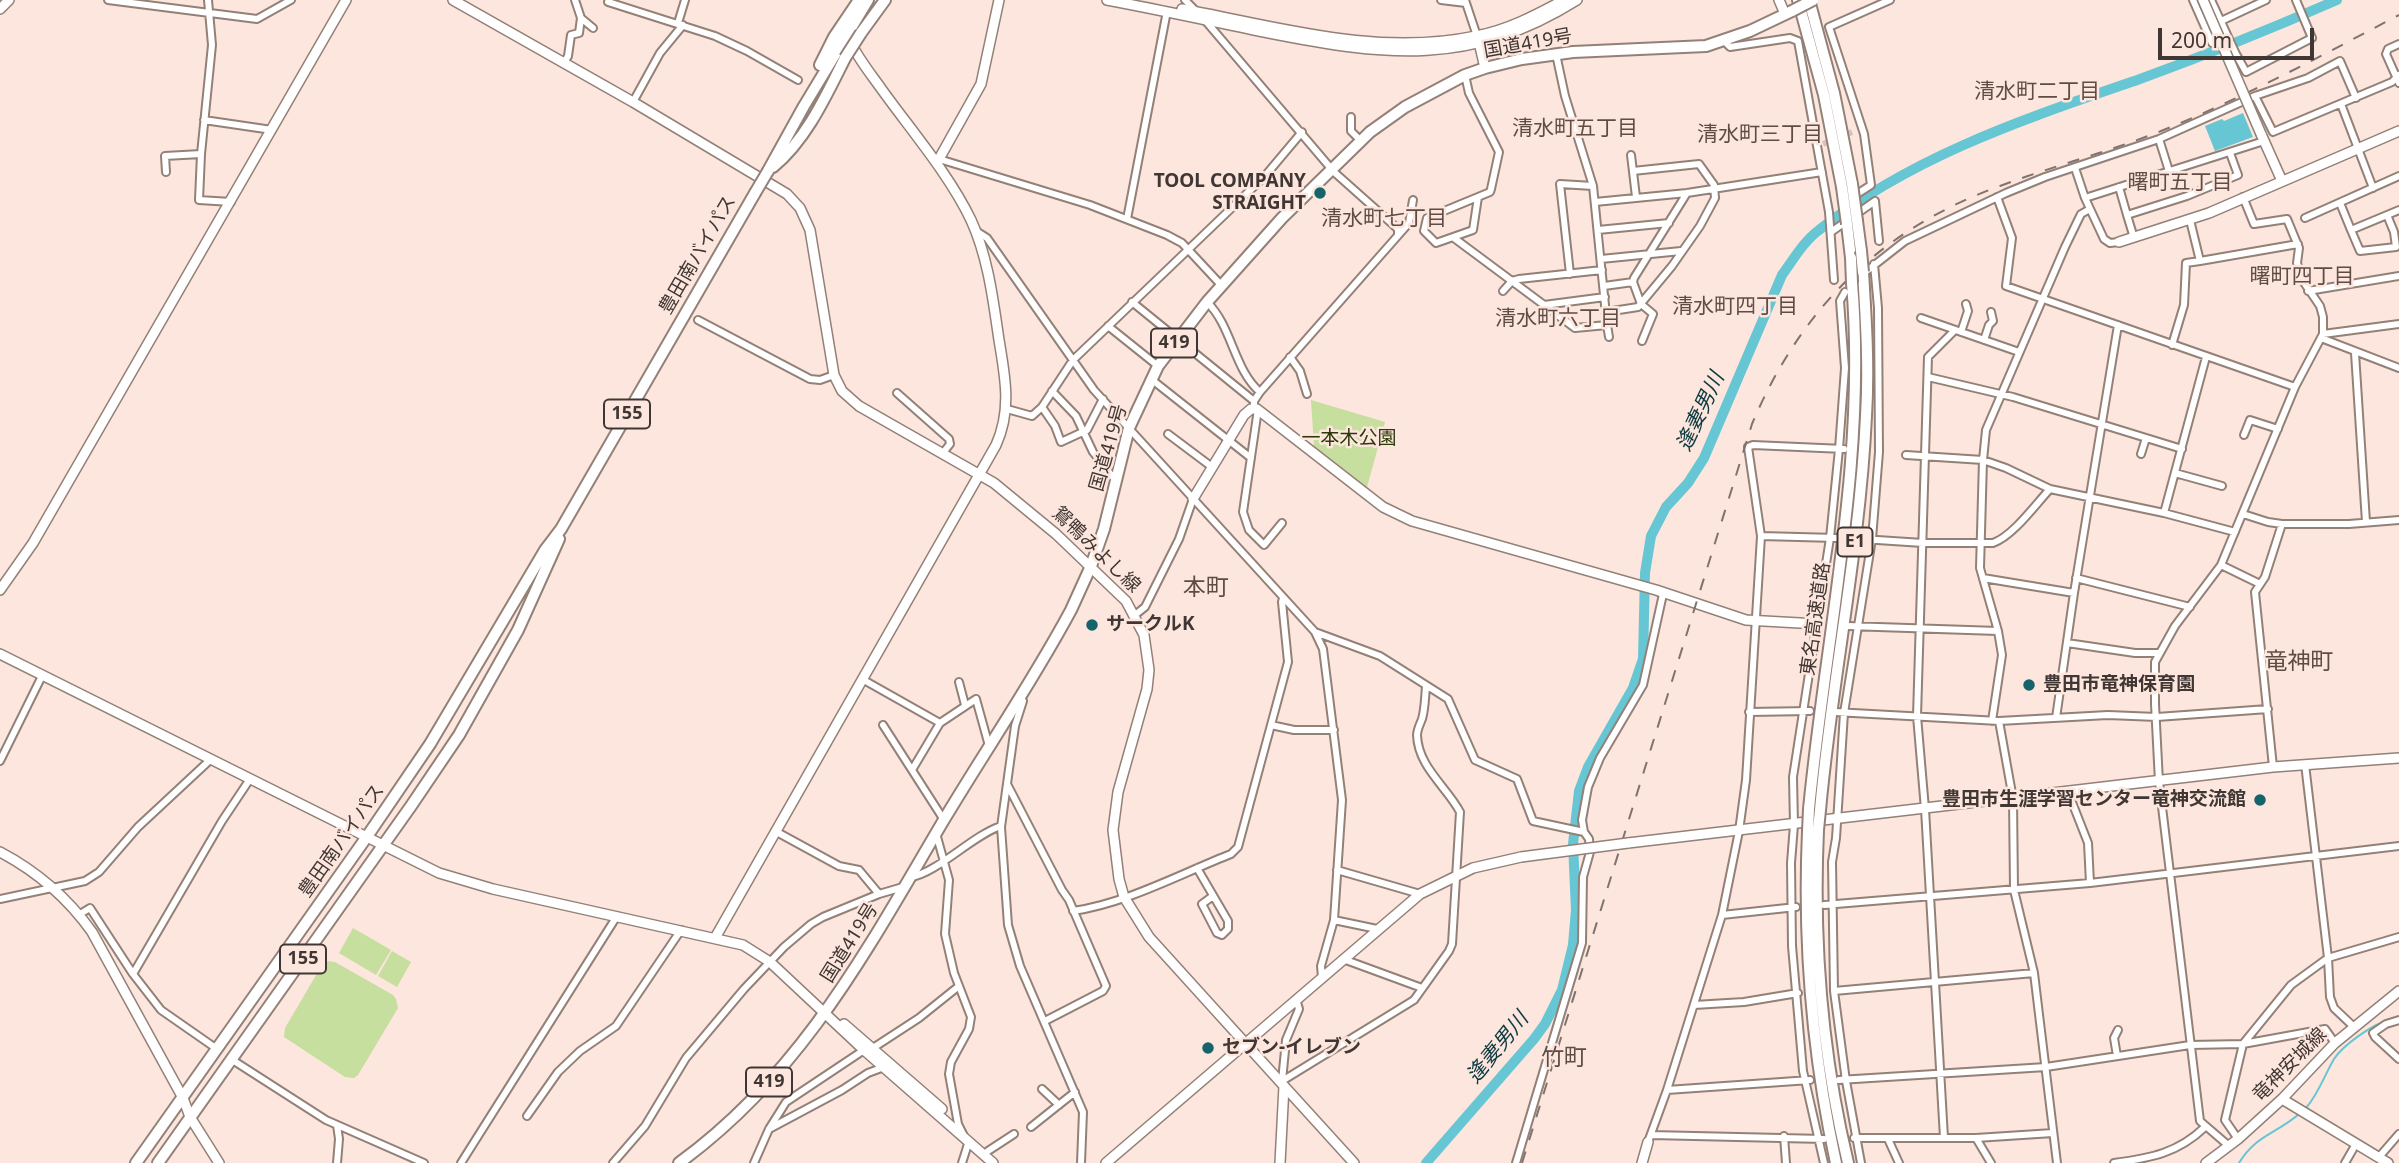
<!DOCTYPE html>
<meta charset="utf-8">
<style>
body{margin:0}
#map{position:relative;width:2399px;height:1163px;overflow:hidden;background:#fce6dd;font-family:"Noto Sans",sans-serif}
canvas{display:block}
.scale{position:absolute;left:2158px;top:28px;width:156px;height:32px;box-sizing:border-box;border:4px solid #403734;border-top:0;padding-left:9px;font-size:21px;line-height:24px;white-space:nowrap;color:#403734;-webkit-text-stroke:5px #fce6dd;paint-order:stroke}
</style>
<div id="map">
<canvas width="2399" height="1163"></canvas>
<div class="scale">200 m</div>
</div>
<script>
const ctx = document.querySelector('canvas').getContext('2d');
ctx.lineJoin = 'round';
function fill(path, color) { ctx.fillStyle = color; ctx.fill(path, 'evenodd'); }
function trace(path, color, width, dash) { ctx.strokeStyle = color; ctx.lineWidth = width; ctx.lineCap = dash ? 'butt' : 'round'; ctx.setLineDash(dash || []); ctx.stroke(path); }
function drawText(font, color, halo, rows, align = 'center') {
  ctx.font = font + ' "Noto Sans","Noto Sans JP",sans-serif'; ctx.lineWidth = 5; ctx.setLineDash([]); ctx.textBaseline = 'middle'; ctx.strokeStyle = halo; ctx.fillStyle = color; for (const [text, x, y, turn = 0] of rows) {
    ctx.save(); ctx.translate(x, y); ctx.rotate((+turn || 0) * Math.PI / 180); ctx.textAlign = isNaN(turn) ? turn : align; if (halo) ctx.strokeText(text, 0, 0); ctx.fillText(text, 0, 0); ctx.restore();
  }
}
fill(new Path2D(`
 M1311,400L1385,422L1367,487L1314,446Z
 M353,928L391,950L376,975L339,953Z
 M392,951L411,962L397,987L378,976Z
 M326,961L335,962L393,995L396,999L398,1008L358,1075L354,1078L345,1077L284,1037L285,1028L322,965Z`), '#c6de9e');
fill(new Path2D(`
 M2243,113L2253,137L2215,151L2205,126L2222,119L2224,121Z`), '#66c6d3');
trace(new Path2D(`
 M2306,1108C2319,1093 2324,1076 2334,1059C2343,1045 2372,1025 2388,1020
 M2239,1163C2256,1135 2276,1134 2299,1114`), '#66c6d3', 2);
trace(new Path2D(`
 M1426,1163L1534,1039L1545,1024L1562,990L1573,945L1576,910L1573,844L1579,791L1588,767L1633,688L1643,659L1645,573L1651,536L1666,507L1688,483L1704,458L1782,275C1793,260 1804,241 1819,230C1913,155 2028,118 2140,79C2206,55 2273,28 2337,0`), '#66c6d3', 10);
trace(new Path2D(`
 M1823,144L1852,132`), '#d6c3bb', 6, [6, 3]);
const street = new Path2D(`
 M108,0L257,19L291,0
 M575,0L581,18L593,28
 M1185,0L1196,11
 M1441,0L1466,3
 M1465,0L1477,36
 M2193,0L2212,43
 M2211,0L2236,54
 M608,2L715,36L747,51L798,80
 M1204,19L1334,172L1398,229V234
 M2221,21L2266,0
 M678,23L685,0
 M1724,41L1730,47L1790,38L1798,41L1829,212L1834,280
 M2399,44L2388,49L2386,54L2399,83
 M2230,56L2236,54L2246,72L2312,38L2296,0
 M564,63L568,56L571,35L579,33L581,18
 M1465,75L1469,93L1499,152L1491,189L1490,192L1427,218L1424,231L1436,243L1473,230L1478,197
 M2255,96L2273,132L2392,82L2399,75
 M633,102L660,53L683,25
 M2341,104L2373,188
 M1351,117V131L1360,140
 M204,120L272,130
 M2159,139L2169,171
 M201,154L199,200L231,202
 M1631,155L1636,197
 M939,159L1090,205L1167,235L1182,243L1222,286
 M2075,168L2085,198L2104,239L2110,243L2119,242
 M166,172L165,156L201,154L212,45L208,0
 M2119,187L2127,215
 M1854,196L1871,185L1864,134L1829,27L1890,0
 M1997,197L2012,238L2006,286L2295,387
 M2085,198L2264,141
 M1595,202L1687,193L1822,172
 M2340,203L2351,230L2399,210
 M2305,218L2399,176
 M1127,219L1167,11
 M2190,220L2200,261L2298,244
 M1598,230L1669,223
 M2351,230L2360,251L2396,247L2394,232L2387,215
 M976,231L987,238L1094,390L1315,632L1323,649L1342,800L1334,920L1321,966L1322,977
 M1831,232L1875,201L1879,241
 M1454,238L1575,328L1607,325L1593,186L1565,96L1556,54
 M2134,238L2127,215L2187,196L2238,175L2230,153
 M1601,259L1681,251
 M1868,270L1905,241L2006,193L2045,177L2159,139L2255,96L2308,78L2340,61L2356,98
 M1570,274L1560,184L1593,186
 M1604,286L1633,282
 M1503,291L1512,281L1519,279L1602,270
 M2308,291L2399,276
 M1132,302L1254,401
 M1207,302C1232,326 1234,370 1260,392
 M1544,305L1605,297
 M1606,312L1638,307L1672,266L1700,226L1715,198L1714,185L1699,164L1633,171
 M1921,318L2019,352
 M698,320L810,379L820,380L834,375
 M1607,325L1609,337
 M1108,326L1158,366
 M1961,332L1968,311L1966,304
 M2323,334L2399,324
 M2321,338L2399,368
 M1984,340L1989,325L1993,321L1991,312
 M1642,341L1653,314L1641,304L1633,282L1634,278L1687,193
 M2172,345L2184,305L2186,263L2200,261
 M2355,353L2366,522
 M1290,357L1300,371L1307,394
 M1928,377L2013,397L2182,449
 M1151,379L1251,458
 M1052,391L1076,416L1093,452L1116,481
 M897,393L949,439L950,444L942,454
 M1042,407L1055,426L1061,442L1087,430L1103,399
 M1007,409L1032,416L1042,407L1073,360L1265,176L1302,132
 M1254,409V401L1260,392L1409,223L1413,200
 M1258,409L1243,512L1249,530L1264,545L1282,523
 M1168,434L1212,467
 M2244,435L2250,420L2278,429
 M2141,454L2146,438
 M1906,455L1983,460L2006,468L2050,489
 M2175,473L2222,486
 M2164,513L2206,357
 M2243,514L2268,522L2282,524H2349L2399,520
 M1761,536L1836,538
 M1862,539L1923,543H1993C2013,536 2035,505 2050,489L2164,513L2235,532
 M2221,565L2260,584
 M1983,578L2074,593
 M2076,578L2190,607
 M1135,615L1145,607L1179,539L1193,499
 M1848,626L1998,631
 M1315,632L1380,656L1448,699L1475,760L1517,779L1533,821L1584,832
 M2067,643L2135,653H2159
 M862,679L940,723L976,699L989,746
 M959,682L965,705
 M1023,701L1015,726L1001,827L1008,925L1020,966L1083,1112L1081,1163
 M1749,712L1810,711
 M1835,712L1999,721L2108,715L2157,717L2268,709
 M2056,718L2074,593L2118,325
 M1992,721L2002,655L1998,631L1980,568L1983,460L1986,430L2065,247L2081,214L2090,209
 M1999,721L2013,799L2014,890L2034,973L2057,1163
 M883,725L944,820
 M1271,725L1294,730H1334
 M0,761L42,676
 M2305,764L2328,958L2330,997L2334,1008L2354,1027
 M2273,767L2255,592L2265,577L2282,524
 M912,770L940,723
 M1007,784L1062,890L1069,900L1106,986L1103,991L1045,1021
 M2068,792L2088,843L2090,883
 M775,831L839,866L859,870L879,894
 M936,833L949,880L945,934L954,973L971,1017L969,1029L951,1062L949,1074L958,1124L968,1144L962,1163
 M1197,868L1228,921V929L1222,935L1217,933L1202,904L1213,896
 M1337,870L1420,894
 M911,877C937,873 973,835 1001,826
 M0,899L85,881L99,872L138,827L210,760
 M1824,905L2090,883L2399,846
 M1073,911C1127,903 1180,874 1231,854L1238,847L1288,662L1282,602L1283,598
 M80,914L90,908L133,974L161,1010L217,1049
 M1722,915L1796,907
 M1334,920L1377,929
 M1343,959L1422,988
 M133,974L222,821L250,779
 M1834,991L2034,973
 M1694,1005L1744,1002L1798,993
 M2399,1020L2386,1024L2373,1033L2375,1037L2399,1059
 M2117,1056L2114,1038L2118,1030
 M231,1059L326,1120L424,1163
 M1839,1080L2046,1067L2190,1045L2243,1044L2325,1029L2335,1043
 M1282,1081L1414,1000L1449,951L1452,944L1460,812C1447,787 1418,767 1417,735C1417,730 1420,724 1422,719C1425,709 1425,697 1426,686
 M1282,1081L1286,1040L1299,1009L1296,999
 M1042,1089L1059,1105
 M1667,1090L1810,1080
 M527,1116L558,1072L580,1051L616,1026L681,930
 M337,1125L339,1139L337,1163
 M1031,1127L1075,1092
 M769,1129L786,1102L864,1050L873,1048L919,1018L959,986
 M1651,1135L1824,1139
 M1784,1136L1786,1163
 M1854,1138H1976L2053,1133
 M1944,1138L1925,809L1917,716L1928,357L1955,330
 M1976,1138L1991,1163
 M1888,1139L1899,1163
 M2238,1139L2225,1120L2243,1044L2291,985L2328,958L2399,937
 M1648,1142L1667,1090L1722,915L1739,831L1746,780L1761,536L1748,447L1753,445L1844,449
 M2229,1146L2200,1121L2159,782L2155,704V662L2175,626L2221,565L2295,387L2323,334V317L2320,306L2303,281L2297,263L2299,248L2287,219L2254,224L2243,197
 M988,1151L1014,1134
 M2379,1157L2399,1134
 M461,1163L617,916
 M613,1163L645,1126L686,1058L744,989L784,947L811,924L823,917L879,894L903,887
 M754,1163L769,1129L842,1090L868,1073L884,1067
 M1516,1163L1582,943L1583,877L1590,852L1589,839L1584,832L1582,820L1588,787L1600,758L1643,685L1663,594
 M1824,1163L1803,1071L1792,946L1791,863L1794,825L1793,777L1830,538L1839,449L1845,368L1840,301L1845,292
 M1861,1163L1846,1081L1834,991L1832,862L1836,838L1844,713L1872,539L1879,452L1878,308L1874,264
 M2114,1163C2151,1158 2178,1153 2205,1127
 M2345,1163L2356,1144`);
const secondary = new Path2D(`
 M453,0L633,102L787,194L800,208L810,230L834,375L842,391L859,406L994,483L1056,534L1126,601L1144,635L1149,670L1147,689L1118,792L1113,830L1119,879L1124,897L1149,937L1284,1086L1280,1163
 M1107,0C1161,10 1215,22 1269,33C1386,56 1470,67 1577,0
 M1779,0L1785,14
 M0,9L9,0
 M1182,9C1279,27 1377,57 1476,36C1508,30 1536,15 1564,0
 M1478,38L1485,68
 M2261,134L2282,181
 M935,161L939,159L981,84L999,0
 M2119,242L2209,213L2399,131
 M1193,499L1244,415L1251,409H1257L1383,507L1412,521L1656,590L1746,620L1818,624
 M0,590L33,543L346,0
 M0,654L439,873L493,889L743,945L770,962L864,1050L993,1163
 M1628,843L2273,767L2399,758
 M0,852C38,872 67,897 92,932L183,1098L190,1117L219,1163
 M715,938L996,445C1012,410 1005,376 999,340C993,299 988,257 971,220C949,174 910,129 880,87C870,73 858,58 851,43
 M844,1024L942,1109
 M1284,1086L1354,1163
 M2282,1099L2388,1163
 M1106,1163L1420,894L1473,868L1521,857
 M1642,1163L1648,1142
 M2206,1163L2238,1139L2282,1099L2335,1043L2399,991`);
const highway = new Path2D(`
 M1798,0L1824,95L1842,187
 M1809,0L1834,93L1852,184
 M861,33L885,0
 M820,65L834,37L859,0
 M773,167C806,140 826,96 845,58
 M768,171L804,106L868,0
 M1857,221L1861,251
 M1847,224L1851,258
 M1809,809C1826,633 1867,460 1852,283
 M1820,810C1832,678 1860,548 1866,416C1869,368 1866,320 1863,272
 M1818,830C1813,941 1822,1055 1848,1163
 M1808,831C1803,943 1812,1053 1836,1163
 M136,1163L366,838L430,744L545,550L561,529L755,193
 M158,1163L411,806L459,735L518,630L559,539
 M679,1163C804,1072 869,946 945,818C987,748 1033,681 1071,610L1091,566L1104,529L1129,428L1158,366L1207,302L1282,218L1370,132L1405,107L1465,75L1485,68L1522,59L1573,52L1706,46L1750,31L1792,11`);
trace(street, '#938077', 10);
trace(secondary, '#938077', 12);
trace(highway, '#938077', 14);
trace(street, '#fff', 6);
trace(secondary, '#fff', 9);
trace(highway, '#fff', 10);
trace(new Path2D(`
 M1522,1163L1752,424C1801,308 1881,229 2000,186C2053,166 2108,152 2161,131C2243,98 2321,56 2399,15`), '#80736e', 2, [12, 12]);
const secondaryBridge = new Path2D(`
 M2203,0L2261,134
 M1521,857L1628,843`);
const highwayBridge = new Path2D(`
 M1792,11L1813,0
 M845,58L861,33
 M1852,184L1857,221
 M1842,187L1847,224
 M755,193L768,171
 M1861,251L1863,272
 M1851,258L1852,283
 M1818,830L1820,810
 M1808,831L1809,809`);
trace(secondaryBridge, '#938077', 12, []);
trace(highwayBridge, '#938077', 14, []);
trace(secondaryBridge, '#fff', 9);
trace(highwayBridge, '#fff', 10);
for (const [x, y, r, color] of [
 [1320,193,7,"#16646b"],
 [1092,625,7,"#16646b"],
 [2029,685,7,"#16646b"],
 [2260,800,7,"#16646b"],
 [1208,1048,7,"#16646b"]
]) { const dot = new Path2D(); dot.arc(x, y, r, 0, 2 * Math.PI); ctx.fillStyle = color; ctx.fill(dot); trace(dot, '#fce6dd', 2.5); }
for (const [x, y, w] of [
 [1174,343,46],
 [627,414,46],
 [1855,542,35],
 [303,959,46],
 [769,1082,46]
]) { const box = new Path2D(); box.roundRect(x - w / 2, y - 14.5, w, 29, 5); ctx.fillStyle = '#fce6dd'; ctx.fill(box); trace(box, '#403734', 2); }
drawText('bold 18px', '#403734', null, [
 ["419",1174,343],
 ["155",627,414],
 ["E1",1855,542],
 ["155",303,959],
 ["419",769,1082]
]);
drawText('19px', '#403734', '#fce6dd', [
 ["国道419号",1528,44,-10],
 ["豊田南バイパス",698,255,-60],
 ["国道419号",1109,448,-74],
 ["鴛鴨みよし線",1096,550,44],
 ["東名高速道路",1816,619,-82],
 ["豊田南バイパス",342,841,-55],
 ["国道419号",850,943,-58],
 ["竜神安城線",2290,1065,-45]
]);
drawText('bold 19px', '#403734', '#fce6dd', [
 ["TOOL COMPANY",1306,182,"right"],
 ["STRAIGHT",1306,204,"right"],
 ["サークルK",1106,625],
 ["豊田市竜神保育園",2043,685],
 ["豊田市生涯学習センター竜神交流館",2246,800,"right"],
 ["セブン-イレブン",1222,1048]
], 'left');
drawText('19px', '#2a3907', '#fce6dd', [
 ["一本木公園",1349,439]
]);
drawText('21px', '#5f4d45', '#fce6dd', [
 ["清水町二丁目",2037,92],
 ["清水町五丁目",1575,129],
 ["清水町三丁目",1760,135],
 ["曙町五丁目",2180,183],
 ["清水町七丁目",1384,219],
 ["曙町四丁目",2302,277],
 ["清水町四丁目",1735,307],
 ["清水町六丁目",1558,319]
]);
drawText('italic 21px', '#0c3a40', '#fce6dd', [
 ["逢妻男川",1701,412,-65],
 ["逢妻男川",1498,1048,-51]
]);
drawText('23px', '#5f4d45', '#fce6dd', [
 ["本町",1206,588],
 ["竜神町",2299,662],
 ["竹町",1564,1058]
]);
</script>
